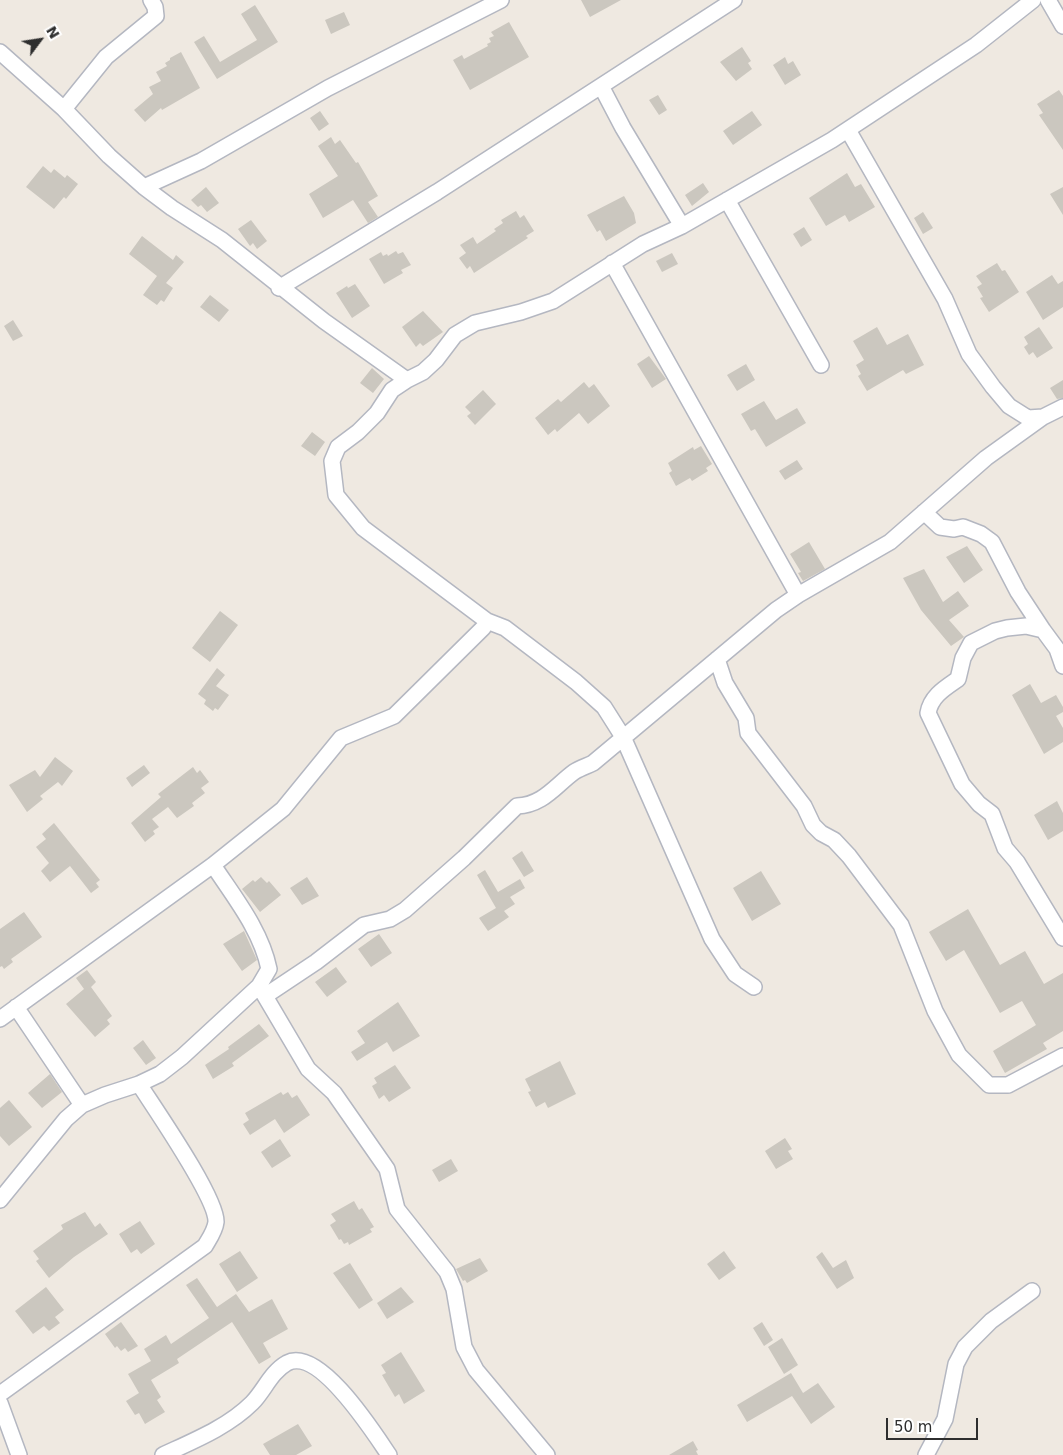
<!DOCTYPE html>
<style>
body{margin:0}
#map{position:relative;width:1063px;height:1455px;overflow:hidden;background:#efe9e1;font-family:"DejaVu Sans",sans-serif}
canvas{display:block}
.north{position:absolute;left:15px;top:15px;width:50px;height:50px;-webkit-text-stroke:4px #fff;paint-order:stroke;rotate:59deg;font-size:14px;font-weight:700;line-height:20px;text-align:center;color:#2e2e2e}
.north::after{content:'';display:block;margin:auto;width:18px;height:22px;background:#2e2e2e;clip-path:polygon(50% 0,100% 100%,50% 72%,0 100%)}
.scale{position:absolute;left:886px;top:1418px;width:92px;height:22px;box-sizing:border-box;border:2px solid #2e2e2e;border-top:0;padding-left:6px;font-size:15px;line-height:18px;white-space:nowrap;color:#2e2e2e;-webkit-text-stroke:4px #fff;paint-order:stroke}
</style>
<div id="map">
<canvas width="1063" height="1455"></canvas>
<div class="north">N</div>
<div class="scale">50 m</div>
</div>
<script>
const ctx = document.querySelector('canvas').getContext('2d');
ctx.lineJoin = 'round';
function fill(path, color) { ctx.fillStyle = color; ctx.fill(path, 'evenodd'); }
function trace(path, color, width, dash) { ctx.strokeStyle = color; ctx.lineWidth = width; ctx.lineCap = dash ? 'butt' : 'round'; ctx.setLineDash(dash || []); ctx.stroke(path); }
fill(new Path2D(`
 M581,0H621L590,17Z
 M255,5L278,42L217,79L194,42L204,36L220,62L257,40L241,14Z
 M344,12L350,25L331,34L325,20Z
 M509,22L529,57L470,90L453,60L462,55L464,59L488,46L487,44L491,42L489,38L494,36L491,32Z
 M742,47L751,61L748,63L752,69L736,81L720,62Z
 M181,52L200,88L162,110L161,108L145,122L134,110L153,94L149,87L161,81L156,72L167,66L165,63L170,60V58Z
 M785,57L788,64L793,61L801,75L785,85L773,65Z
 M1059,90L1063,96V150L1039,115L1043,113L1037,104Z
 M658,95L667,110L659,115L649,100Z
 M320,111L329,124L319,131L310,118Z
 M752,111L762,125L733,145L723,131Z
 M331,137L335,144L340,140L356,163L358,162L378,196L368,202L378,217L368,223L353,200L323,218L309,194L338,176L318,146Z
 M43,166L51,173L54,169L65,178L67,175L78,184L66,199L64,197L54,209L26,187Z
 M847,173L855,187L861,184L875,207L849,222L845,215L826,226L809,198Z
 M703,183L709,192L692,206L685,195Z
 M206,187L219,203L207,212L201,205L198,207L191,200Z
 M1063,187V215L1050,194Z
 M624,196L634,213L636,223L606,241L600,230L597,232L587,215Z
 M516,211L520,218L524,215L534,231L526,236L528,238L474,273L470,266L467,269L459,258L466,253L460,245L473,237L477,244L496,231L494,229L503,223L501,220Z
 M923,212L933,228L923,234L914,218Z
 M251,220L267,241L257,249L253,243L250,246L238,229Z
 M804,227L812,240L801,247L793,234Z
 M142,236L173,260L176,255L184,262L166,283L173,288L164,302L161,300L157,305L143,295L157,276L129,254Z
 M396,251L398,254L403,252L411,265L401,270L403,273L384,284L369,259L381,252L383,256L387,254L388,256Z
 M672,253L678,264L662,272L656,261Z
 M997,263L1002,271L1005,270L1019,292L989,312L980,298L983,297L977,287L982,284L976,276Z
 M1052,275L1058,284L1063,281V307L1043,320L1026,292Z
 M355,284L370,306L352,318L336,293L347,286L348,288Z
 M210,295L229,310L219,322L200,307Z
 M423,311L443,332L423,346L420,343L416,347L402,327Z
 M13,320L23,336L13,341L4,326Z
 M877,327L887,345L908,334L924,365L906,374L903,370L867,391L858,376L861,374L856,365L864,360L853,341Z
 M1039,327L1053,348L1037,358L1033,352L1029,355L1024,347L1028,344L1024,337Z
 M649,356L666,379L652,388L637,364Z
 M746,364L755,380L737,391L727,375Z
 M372,368L384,379L373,393L360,383Z
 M1063,380V398L1057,399L1050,388Z
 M584,382L589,388L594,384L610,406L588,424L579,413L557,432L555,429L548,435L535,418L558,399L561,402Z
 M483,390L496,404L475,425L467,416L471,413L465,407Z
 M764,401L776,420L797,408L806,423L766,447L755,429L751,431L741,414Z
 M312,432L325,442L315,456L301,446Z
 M701,446L712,464L706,468L708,471L692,481L690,478L676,486L669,473L672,471L668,463L693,447L694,450Z
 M797,460L803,469L785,480L779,471Z
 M809,542L825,569L803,581L798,573L801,572L790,554Z
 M967,546L983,570L964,583L946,557Z
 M924,569L943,602L958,591L969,606L949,620L964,637L951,646L921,610L903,578Z
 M220,611L238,625L210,662L192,648Z
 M217,668L225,675L216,686L229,695L218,710L215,708L213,711L204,704L206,700L198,694Z
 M1030,684L1041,703L1056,695L1063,707V712L1056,716L1063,728V742L1044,754L1012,695Z
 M55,757L73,771L62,786L58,782L40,796L43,799L27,812L9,785L35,770L40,777Z
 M144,765L150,773L132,787L126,778Z
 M193,767L197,773L200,770L209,782L201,788L205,793L192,803L194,806L177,818L168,807L152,819L159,827L153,831L155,834L145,842L131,823L161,797L158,794Z
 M1057,801L1063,813V831L1048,840L1034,815Z
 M54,823L100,880L96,883L99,887L91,893L70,866L50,882L41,871L49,863L36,847L46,839L42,834Z
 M522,851L534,871L524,877L512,858Z
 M485,870L498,892L520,879L525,888L510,897L515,904L504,911L509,917L488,931L479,918L496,908L477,875Z
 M761,871L781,904L752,921L733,888Z
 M261,877L267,883L269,881L281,895L260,912L242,889L253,880L255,882Z
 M307,877L319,896L302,905L290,888Z
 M968,909L1000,965L1025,951L1044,984L1063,973V1031L1043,1043L1047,1049L1005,1073L993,1051L1036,1025L1022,1001L1000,1013L964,950L946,961L929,932Z
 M24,912L42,937L11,959L13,962L4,969L2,966L0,967V929Z
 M244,931L257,960L242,971L223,944Z
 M379,934L392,953L371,967L358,949Z
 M336,967L347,982L327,997L315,982Z
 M87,970L96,982L91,987L112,1016L107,1020L110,1024L95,1037L66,1004L84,989L76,978Z
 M398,1002L420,1036L393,1052L387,1042L357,1061L351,1052L365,1043L357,1031Z
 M259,1024L269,1036L232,1063L234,1066L213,1079L205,1065L229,1049L228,1047Z
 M143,1040L156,1058L146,1065L133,1048Z
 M560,1061L576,1094L548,1108L545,1102L536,1107L528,1092L531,1091L525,1079Z
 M395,1065L411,1088L389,1102L384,1095L379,1099L372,1086L377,1083L374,1078Z
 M50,1074L62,1092L42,1108L28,1093Z
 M281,1092L283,1095L288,1092L292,1098L297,1095L310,1115L284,1133L275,1119L250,1135L243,1124L249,1120L245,1113Z
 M9,1100L32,1127L9,1146L0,1136V1108Z
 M785,1138L792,1149L788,1151L793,1159L776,1169L765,1151Z
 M280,1139L291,1156L272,1168L261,1152Z
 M451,1159L458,1171L439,1182L432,1170Z
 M354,1201L359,1210L362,1208L374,1227L370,1229L372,1232L349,1245L348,1242L344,1244L341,1239L339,1240L330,1225L336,1221L331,1214Z
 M85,1212L95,1227L100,1223L108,1234L74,1257L49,1278L36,1261L39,1259L33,1251L63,1229L61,1225Z
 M140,1221L155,1244L141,1254L137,1249L131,1253L119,1234Z
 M240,1251L258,1278L237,1292L219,1264Z
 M724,1251L736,1268L719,1280L707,1264Z
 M822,1252L833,1268L846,1260L854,1278L837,1289L816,1257Z
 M480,1258L488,1271L467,1283L465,1280L463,1281L456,1269Z
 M350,1263L373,1300L359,1309L333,1273Z
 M197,1278L217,1307L236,1294L249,1312L272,1299L288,1329L263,1343L271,1357L259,1364L232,1322L177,1359L179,1363L151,1380L161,1397L157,1400L165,1412L145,1424L139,1413L135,1415L126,1401L139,1393L128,1374L151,1361L144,1349L166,1335L171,1344L209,1318L186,1285Z
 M46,1287L64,1310L55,1317L60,1323L49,1331L44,1326L33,1334L15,1311Z
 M401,1287L414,1302L387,1319L377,1303Z
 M121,1322L138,1346L128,1352L125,1348L121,1351L117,1346L115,1348L105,1334Z
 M762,1322L773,1340L764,1346L753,1328Z
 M782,1338L798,1365L784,1374L768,1347Z
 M401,1352L425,1391L404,1404L399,1394L395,1397L382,1375L386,1373L381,1365Z
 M791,1373L803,1393L818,1383L835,1407L811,1424L792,1396L747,1422L737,1405Z
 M298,1424L312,1446L296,1455H270L263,1444Z
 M693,1441L698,1450L696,1451L698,1455H669Z`), '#cbc7bf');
const minor = new Path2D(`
 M1048,0L1063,26
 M0,52L64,109L109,156L144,187L172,208L222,240L324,321L407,380L423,372L436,360L455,335L475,323L521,312L553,301L643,244L682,226L832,140L976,45L1033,0
 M64,109L106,57L156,16L155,7L151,0
 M848,130L945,299L969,354L993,387L1009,406L1028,418L1043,417L1063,407
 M144,187L201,161L328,88L501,0
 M727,200L821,365
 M682,226L623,128L601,86L734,0
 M612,263L798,595
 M279,288L437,192L601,86
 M407,380L392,390L377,413L358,432L338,447L332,461L336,495L363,528L487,621L505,628L576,682L604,707L623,737L712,939L735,974L754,987
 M924,512L940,527L954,529L963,527L981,534L992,542L1018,592L1043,630
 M717,659L725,683L746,718L748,733L804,806L813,825L821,833L834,840L849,856L901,925L935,1011L959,1055L989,1085H1008L1063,1056
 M1063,666L1057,649L1043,630L1026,626L1007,628L995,631L971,643L963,658L958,679C945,688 931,696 928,713L962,784L979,804L992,814L1005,848L1017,862L1063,938
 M259,986L308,1069L334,1093L387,1169L397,1209L447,1272L454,1289L464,1347L476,1370L547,1455
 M265,996L316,962L364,925L390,919L405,910L464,858L517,806C543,805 555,786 574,772C580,768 587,766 593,763L776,610L798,595L890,542L986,458L1043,417
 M16,1007L82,1105
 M0,1019L213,865L283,809L341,738L394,716L483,628L487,621
 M0,1200L66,1119L82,1105L105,1095L139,1084L160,1074L182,1057L259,986L269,969C261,930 234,897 213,865
 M0,1394L205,1246C209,1239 215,1231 216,1222C217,1198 155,1109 139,1084
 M0,1403L19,1455
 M163,1455C193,1441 228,1427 252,1403C264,1391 271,1372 287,1363C319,1346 374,1433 389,1455
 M926,1455L945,1419L956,1364L965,1347L991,1321L1032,1291`);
trace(minor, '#b4b7c1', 18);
trace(minor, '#fff', 15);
</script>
